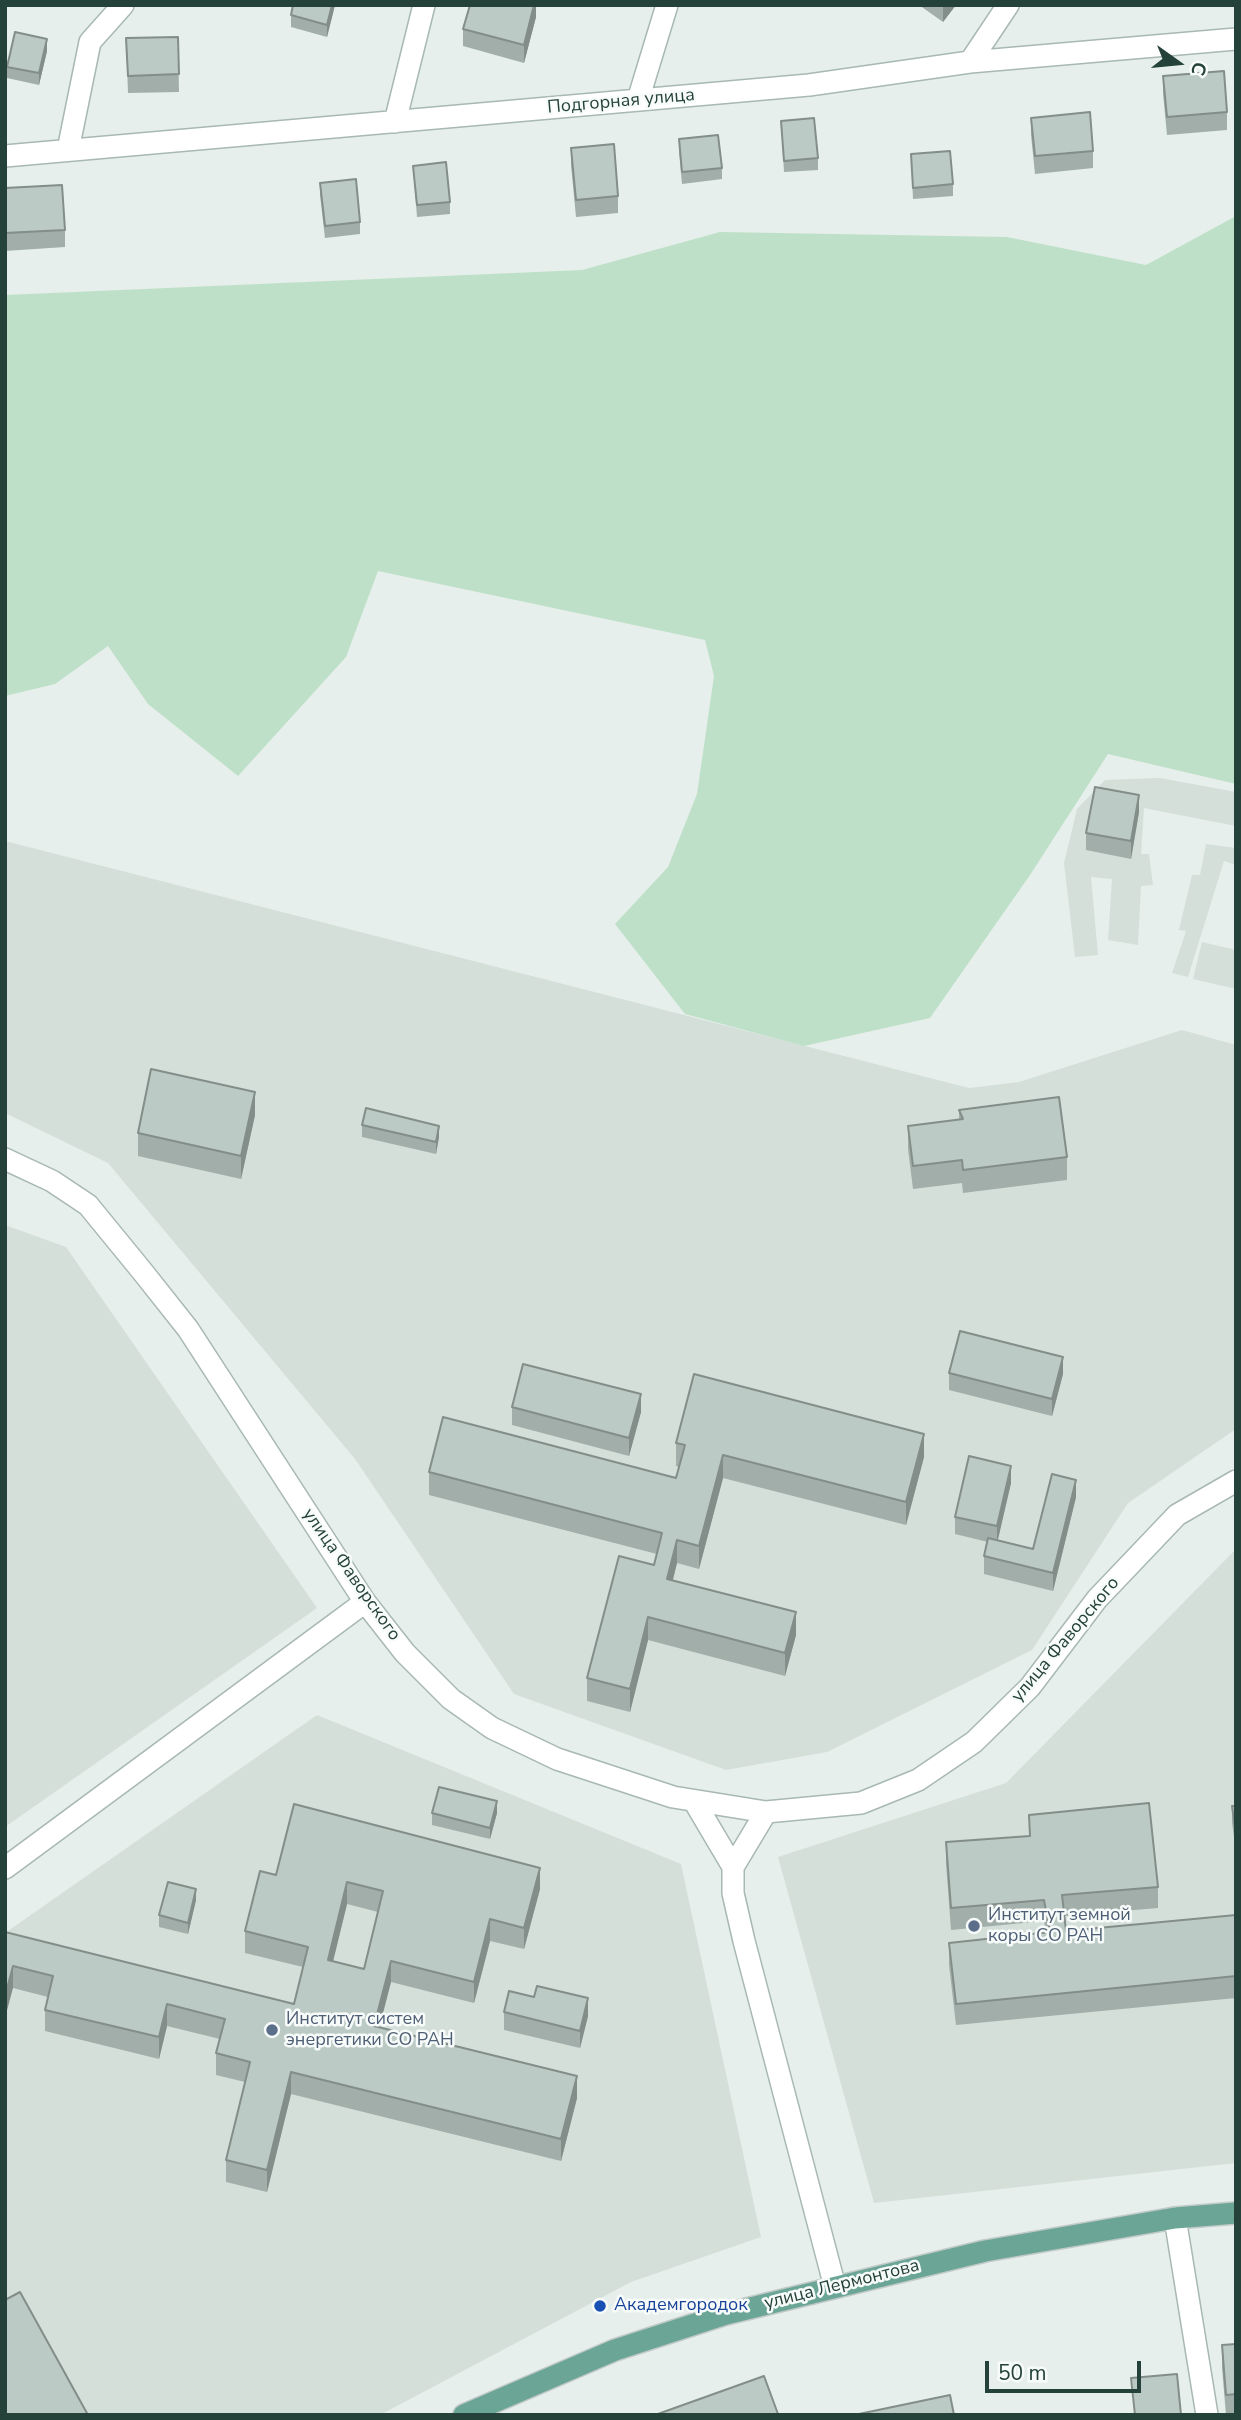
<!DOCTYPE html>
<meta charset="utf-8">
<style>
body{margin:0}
#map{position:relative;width:1241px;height:2420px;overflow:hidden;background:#e6efeb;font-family:"Nunito Sans",sans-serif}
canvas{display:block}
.frame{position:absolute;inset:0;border:7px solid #24423a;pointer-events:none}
.north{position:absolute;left:1143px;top:28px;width:70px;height:70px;-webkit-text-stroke:5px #f7fbf9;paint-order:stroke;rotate:105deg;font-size:19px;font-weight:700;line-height:28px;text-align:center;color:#24423a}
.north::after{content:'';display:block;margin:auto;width:24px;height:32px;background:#24423a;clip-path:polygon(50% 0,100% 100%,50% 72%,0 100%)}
.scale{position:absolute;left:985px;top:2361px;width:156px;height:32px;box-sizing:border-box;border:4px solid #24423a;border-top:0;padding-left:9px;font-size:21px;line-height:24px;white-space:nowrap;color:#24423a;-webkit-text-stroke:5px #f7fbf9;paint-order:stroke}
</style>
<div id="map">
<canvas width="1241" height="2420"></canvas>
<div class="frame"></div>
<div class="north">С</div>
<div class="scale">50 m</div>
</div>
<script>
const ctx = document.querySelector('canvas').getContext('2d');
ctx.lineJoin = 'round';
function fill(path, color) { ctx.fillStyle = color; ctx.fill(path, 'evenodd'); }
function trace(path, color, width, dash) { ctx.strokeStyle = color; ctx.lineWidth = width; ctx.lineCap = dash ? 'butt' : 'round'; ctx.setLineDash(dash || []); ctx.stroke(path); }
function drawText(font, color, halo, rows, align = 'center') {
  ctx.font = font + ' "Nunito Sans",sans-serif'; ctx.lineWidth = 5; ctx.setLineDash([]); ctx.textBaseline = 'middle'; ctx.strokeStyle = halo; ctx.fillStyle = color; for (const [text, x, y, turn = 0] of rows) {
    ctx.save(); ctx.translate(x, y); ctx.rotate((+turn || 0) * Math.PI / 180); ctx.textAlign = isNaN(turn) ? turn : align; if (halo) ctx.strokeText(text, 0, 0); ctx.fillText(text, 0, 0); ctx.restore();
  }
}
fill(new Path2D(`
 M1160,778L1236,792V826L1144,808L1141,854H1149L1153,885L1141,886L1138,945L1108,940L1112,879L1091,877L1098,955L1075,957L1064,863L1077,809L1105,780Z
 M5,841L969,1088L1019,1082L1182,1030L1236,1045V1429L1128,1503L1032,1650L827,1752L726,1770L514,1694L355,1459L108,1163L5,1113Z
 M1206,844L1236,848V865L1224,861L1188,977L1172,973L1186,931L1179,930L1192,875H1200Z
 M1202,942L1236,950V989L1193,979Z
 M5,1225L66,1247L317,1608L5,1827Z
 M1236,1549V2163L874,2203L778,1857L1006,1783Z
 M317,1715L681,1864L761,2237L631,2282L380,2415H5V1933Z`), '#d4dfda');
fill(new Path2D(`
 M1236,216V784L1108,754L1030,875L930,1018L804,1046L685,1014L615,924L668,867L697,794L714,676L705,640L378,571L346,657L238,776L148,704L108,646L55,684L5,696V295L582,270L720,232L1007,237L1146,265Z`), '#bfe0c8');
const minor = new Path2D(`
 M970,62L1008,5
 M638,100L667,5
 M395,122L424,5
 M68,150L90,42L123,5
 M5,156L809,85L970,62L1236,39
 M5,1159L52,1181L88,1205L142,1271L188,1329L365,1602L405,1653L451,1699L492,1728L557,1759L673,1797L766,1812L861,1803L918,1780L974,1742L1030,1687L1097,1599L1177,1515L1236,1481
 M694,1801L733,1867V1893L744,1941L835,2287
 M733,1867L766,1812
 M5,1868L365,1602
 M1175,2218L1207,2415`);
const major = new Path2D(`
 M464,2415L615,2350L726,2314L985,2251L1175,2218L1236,2213`);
trace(minor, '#a8b8b2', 24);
trace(major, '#c2cac8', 24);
trace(minor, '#fff', 21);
trace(major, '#6aa596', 21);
fill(new Path2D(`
 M335,5L327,37L291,27V15Z
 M536,5V17L524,63L463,46V29Z
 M919,5H956L943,22Z
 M178,37L179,92L128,93L126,38Z
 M47,51L39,85L7,78V67Z
 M1163,76L1227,112V130L1167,135L1163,93Z
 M1031,118L1093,151V168L1035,174L1031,135Z
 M781,121L818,158V170L784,172Z
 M679,139L722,168V179L682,184L679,151Z
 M571,148L618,196V213L576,217L571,165Z
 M911,154L953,184V196L913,199Z
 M413,166L450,202V214L417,217Z
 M320,183L360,222V234L325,238L320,195Z
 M5,188L65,230V247L5,251Z
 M1139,812L1131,859L1086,850V833Z
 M959,1110L1067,1157V1180L963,1193L962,1183L913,1189L908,1149V1126L959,1120Z
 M255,1115L241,1179L138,1156V1133Z
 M362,1125L439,1137L436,1154L362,1137Z
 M949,1373L1063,1374L1052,1416L949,1390Z
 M512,1407L641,1412L629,1456L512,1425Z
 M676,1443L924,1457L906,1525L723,1478L699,1569L677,1563L673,1580L796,1635L785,1676L648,1640L630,1712L587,1701V1678L654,1565L657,1554L429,1495V1472L676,1478L679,1467L676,1466Z
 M1011,1483L997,1541L1033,1549L1076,1497L1053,1591L984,1574V1556L988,1542L955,1534V1517Z
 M1232,1806H1236V1852L1232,1823Z
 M432,1813H497L490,1839L432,1825Z
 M1029,1815L1158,1887V1908L1064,1916L1066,1931L1236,1915V1998L956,2025L949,1965V1943L1046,1932L1044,1921L951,1930L946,1863V1842L1029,1836Z
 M276,1875L540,1889L524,1949L490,1941L474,2003L391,1982L379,2027L577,2098L561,2161L291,2094L267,2192L226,2182V2160L245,2082L216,2075V2053L220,2039L167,2026L159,2059L45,2031V2010L48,1997L13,1988L5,1932L294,2004L303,1967L245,1953V1931ZM347,1904L378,1912L364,1969L333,1961Z
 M196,1900L188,1934L159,1927V1915Z
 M504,2012L588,2016L580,2048L504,2030Z
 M1236,2344V2415H1226L1222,2368V2345Z`), '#a1aea9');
fill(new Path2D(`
 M332,5H335L327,37V25Z
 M534,5H536V17L524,63V45Z
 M943,5H956L943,22Z
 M47,39V51L39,85V73Z
 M1139,795V812L1131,859V841Z
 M255,1092V1115L241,1179V1156Z
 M439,1126V1137L436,1154V1142Z
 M1063,1357V1374L1052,1416V1399Z
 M641,1394V1412L629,1456V1438Z
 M924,1434V1457L906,1525V1502Z
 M723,1455V1478L699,1569V1546Z
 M1011,1466V1483L997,1544V1526Z
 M1076,1480V1497L1053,1591V1573Z
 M677,1540V1563L667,1602V1579Z
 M796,1612V1635L785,1676V1653Z
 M648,1617V1640L630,1712V1689Z
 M497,1801V1813L490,1839V1828Z
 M540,1868V1889L524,1949V1928Z
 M347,1882V1904L328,1982V1960Z
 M196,1889V1900L188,1934V1923Z
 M490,1919V1941L474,2003V1982Z
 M391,1961V1982L374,2048V2026Z
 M13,1966V1988L5,2018V1996Z
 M588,1998V2016L580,2048V2031Z
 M167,2004V2026L159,2059V2037Z
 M291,2072V2094L267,2192V2170Z
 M577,2076V2098L561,2161V2139Z`), '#838d89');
const building = new Path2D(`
 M293,5H332L327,25L291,15Z
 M470,5H534L524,45L463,29Z
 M15,32L47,39L39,73L7,67Z
 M178,37L179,74L128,76L126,38Z
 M1224,71L1227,112L1167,117L1163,76Z
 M1090,112L1093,151L1035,156L1031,118Z
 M814,118L818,158L784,161L781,121Z
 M718,135L722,168L682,172L679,139Z
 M614,144L618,196L576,200L571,148Z
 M950,151L953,184L913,188L911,154Z
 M446,162L450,202L417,205L413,166Z
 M356,179L360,222L325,226L320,183Z
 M62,185L65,230L5,233V188Z
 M1095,787L1139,795L1131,841L1086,833Z
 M151,1069L255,1092L241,1156L138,1133Z
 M1059,1097L1067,1157L963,1170L962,1160L913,1166L908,1126L963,1119L959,1110Z
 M366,1108L439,1126L436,1142L362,1125Z
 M960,1331L1063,1357L1052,1399L949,1373Z
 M523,1364L641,1394L629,1438L512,1407Z
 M694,1374L924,1434L906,1502L723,1455L699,1546L677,1540L667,1579L796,1612L785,1653L648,1617L630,1689L587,1678L619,1556L654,1565L662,1533L429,1472L443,1417L676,1478L685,1445L676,1443Z
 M969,1456L1011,1466L997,1526L955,1517Z
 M1052,1474L1076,1480L1053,1573L984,1556L988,1538L1033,1549Z
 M439,1787L497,1801L490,1828L432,1813Z
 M1149,1803L1158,1887L1062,1895L1066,1931L1236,1915V1976L956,2004L949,1943L1050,1932L1044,1900L951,1908L946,1842L1030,1836L1029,1815Z
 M294,1804L540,1868L524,1928L490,1919L474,1982L391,1961L374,2026L577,2076L561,2139L291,2072L267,2170L226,2160L250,2062L216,2053L225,2019L167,2004L159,2037L45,2010L53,1976L13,1966L5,1996V1932L294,2004L308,1947L245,1931L260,1871L276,1875ZM347,1882L383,1891L364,1969L328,1960Z
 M1232,1806H1236V1835Z
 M168,1882L196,1889L188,1923L159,1915Z
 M537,1986L588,1998L580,2031L504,2012L509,1991L534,1997Z
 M20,2292L88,2415H5V2300Z
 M1236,2344V2394L1226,2395L1222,2345Z
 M1177,2374L1181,2415H1135L1131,2378Z
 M764,2376L778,2414L776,2415H655Z
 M950,2395L954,2415H854Z`);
fill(building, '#bbcac4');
trace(building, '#838d89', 2);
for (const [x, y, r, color] of [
 [974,1926,7,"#5c6f8a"],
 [272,2030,7,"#5c6f8a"],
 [600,2306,7,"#1a4fb4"]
]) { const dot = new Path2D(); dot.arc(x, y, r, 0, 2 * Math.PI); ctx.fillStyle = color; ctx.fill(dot); trace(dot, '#f7fbf9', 2.5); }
drawText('18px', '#24423a', '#f7fbf9', [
 ["Подгорная улица",621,102,-5],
 ["улица Фаворского",351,1575,55],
 ["улица Фаворского",1066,1640,-50],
 ["улица Лермонтова",842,2285,-14]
]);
drawText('18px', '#4e5e75', '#f7fbf9', [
 ["Институт земной",988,1916],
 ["коры СО РАН",988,1937],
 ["Институт систем",286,2020],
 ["энергетики СО РАН",286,2041]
], 'left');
drawText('18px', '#164399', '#f7fbf9', [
 ["Академгородок",614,2306]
], 'left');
</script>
